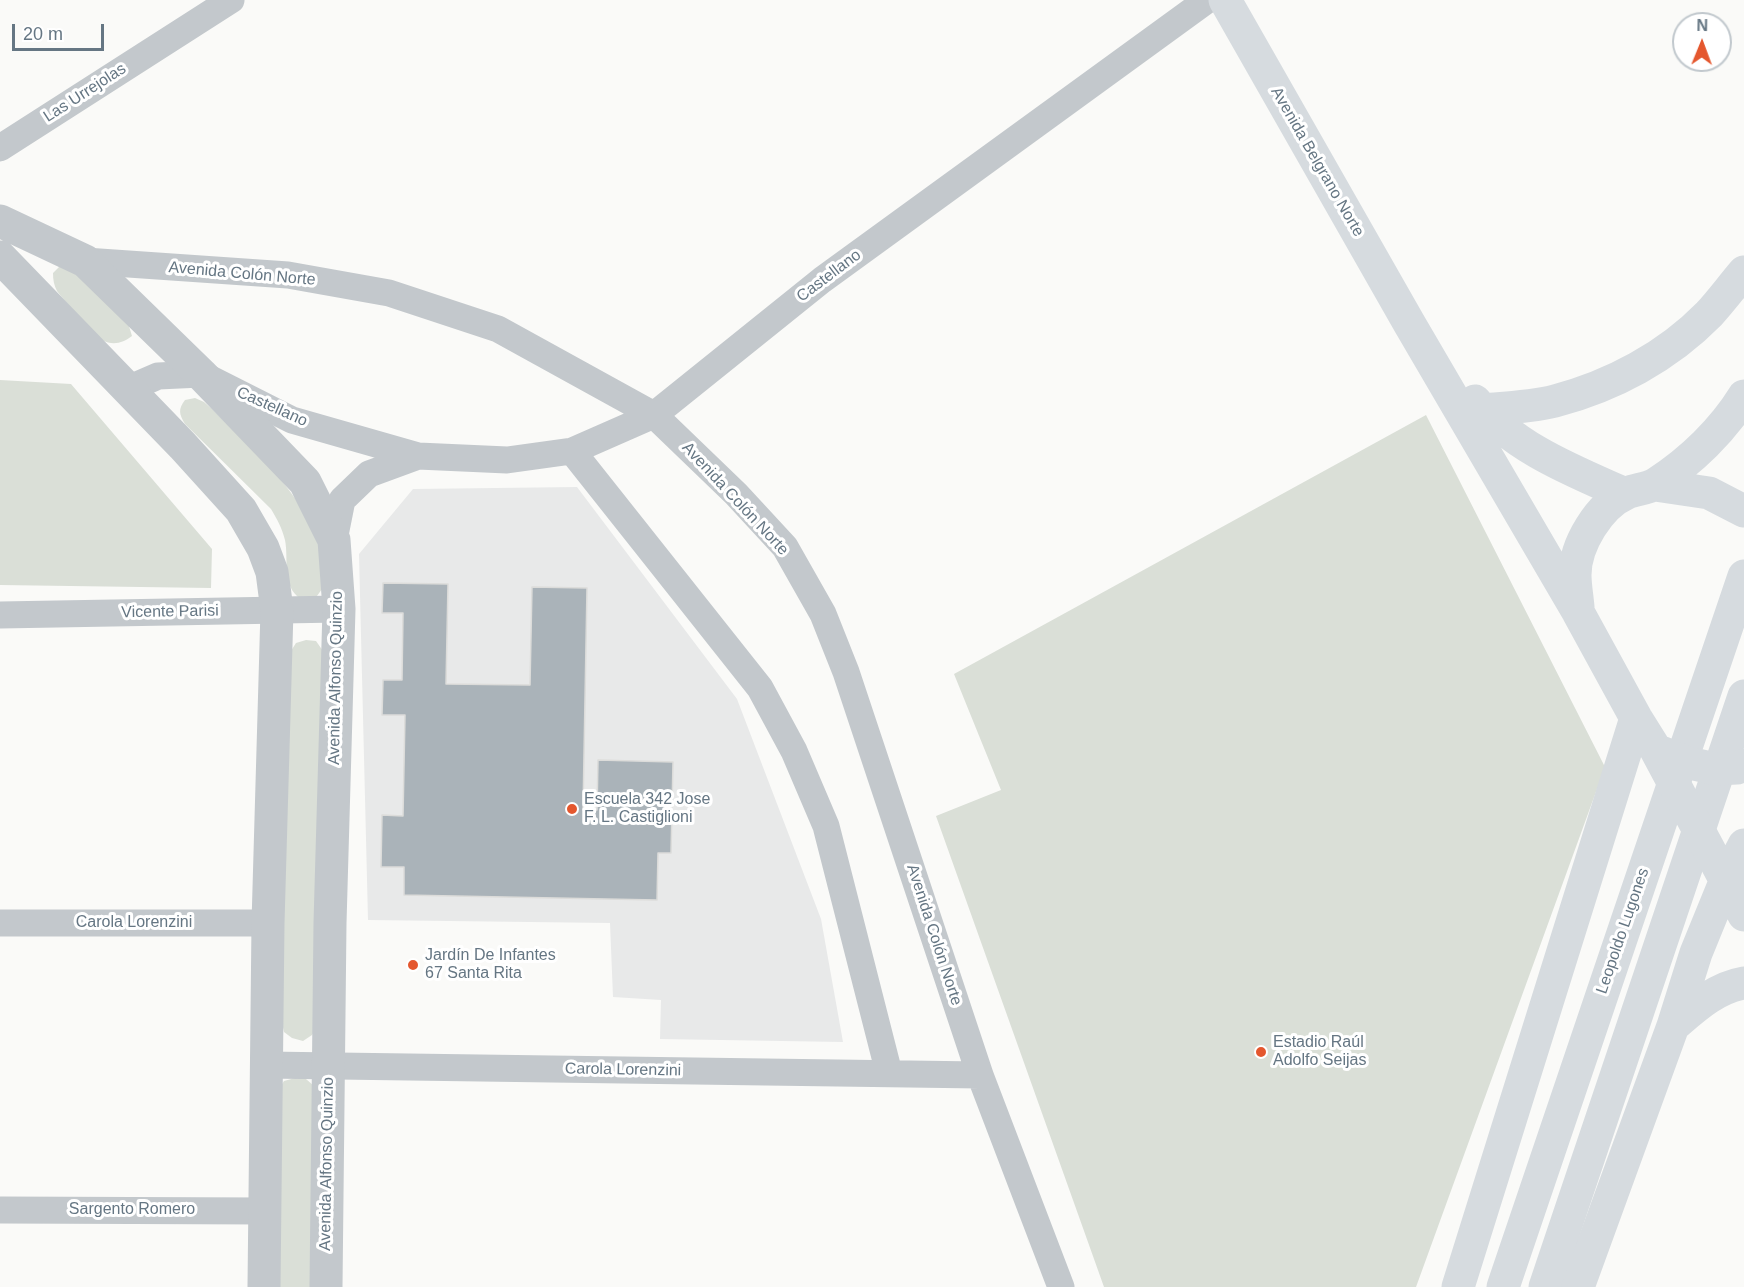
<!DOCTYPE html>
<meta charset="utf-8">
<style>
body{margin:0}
#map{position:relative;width:1744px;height:1287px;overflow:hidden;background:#fafaf8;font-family:Arial,sans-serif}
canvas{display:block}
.north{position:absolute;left:1672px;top:12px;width:60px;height:60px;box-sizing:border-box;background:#fff;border:2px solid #c1c8cd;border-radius:50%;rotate:1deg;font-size:16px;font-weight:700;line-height:24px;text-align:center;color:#657683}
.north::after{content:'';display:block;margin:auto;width:21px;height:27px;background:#e4572e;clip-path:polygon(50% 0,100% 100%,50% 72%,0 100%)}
.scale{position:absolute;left:12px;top:24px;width:92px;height:27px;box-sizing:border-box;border:3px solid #657683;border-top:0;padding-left:8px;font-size:18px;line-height:21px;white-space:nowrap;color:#657683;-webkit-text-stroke:4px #fff;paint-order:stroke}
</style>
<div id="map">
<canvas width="1744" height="1287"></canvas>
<div class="north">N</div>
<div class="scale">20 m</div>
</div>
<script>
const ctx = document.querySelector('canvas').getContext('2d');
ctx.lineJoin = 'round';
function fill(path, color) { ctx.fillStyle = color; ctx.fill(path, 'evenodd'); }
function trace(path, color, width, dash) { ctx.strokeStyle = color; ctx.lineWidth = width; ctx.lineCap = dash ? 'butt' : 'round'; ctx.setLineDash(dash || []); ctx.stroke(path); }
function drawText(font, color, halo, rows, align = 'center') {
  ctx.font = font + ' Arial,sans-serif'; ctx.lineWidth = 6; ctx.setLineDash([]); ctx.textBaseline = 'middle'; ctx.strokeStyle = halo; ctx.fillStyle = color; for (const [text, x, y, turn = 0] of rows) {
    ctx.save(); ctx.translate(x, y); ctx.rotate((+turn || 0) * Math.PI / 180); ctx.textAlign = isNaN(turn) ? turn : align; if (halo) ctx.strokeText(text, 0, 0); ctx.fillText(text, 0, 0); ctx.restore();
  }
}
fill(new Path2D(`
 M577,487L737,699L821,919L843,1042L660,1039L661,1000L613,997L610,923L368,920L359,554L413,489Z`), '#e8e9e9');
fill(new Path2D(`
 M65,264L128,323L132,336C123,343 113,346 102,340C97,337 61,297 57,291C54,285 53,280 53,273L59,267Z
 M0,380L71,384L212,549L211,588L0,585Z
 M195,398L204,402L212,409C252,450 303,491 319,547C323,560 321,576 322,589L317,596L301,599C281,586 289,560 285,540C282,528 277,519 271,509L185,424C179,414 178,409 185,400Z
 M1426,415L1605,767L1416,1287H1104L936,816L1001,790L954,674Z
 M306,640L316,641L323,651L318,1025L312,1035L303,1041L292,1038L284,1032L281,1018L289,654L296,643Z
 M295,1078L306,1079L314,1086L315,1287H275L277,1092L284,1081Z`), '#dadfd7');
const building = new Path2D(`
 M383,583L448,584L446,684L530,685L532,587L587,588L583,810H597L598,760L673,762L671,853H658L657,900L404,895V867H381L382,815L403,816L405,715H382L383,680H402L403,613H382Z`);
fill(building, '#aab3b9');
trace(building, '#dcdcda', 1.5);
trace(new Path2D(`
 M0,148L231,0
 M85,261L288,275L389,293L498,329L654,415L736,494L785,547L823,614L846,672L980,1075L1061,1287
 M128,389L158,376L201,374L292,420L418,456L507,460L572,451L654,415L822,280L1207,0
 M572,451L760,688L794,751L826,826L889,1073
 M334,540L342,500L369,474L418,456
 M0,615L339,609
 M0,923H268
 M266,1065L980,1075
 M0,1210L265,1211`), '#c3c8cc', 27);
trace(new Path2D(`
 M0,221L85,261L201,374L305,482L334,540L339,609L330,923L326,1287
 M0,257L183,446L241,510L263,548L272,572L277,610L268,923L264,1287`), '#c3c8cc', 33);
trace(new Path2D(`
 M1503,1287L1744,576
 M1545,1287L1744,696`), '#d6dbdf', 33);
trace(new Path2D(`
 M1225,0L1409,323L1578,612L1636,718L1656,750L1689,763L1716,769L1737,768L1744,765
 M1475,401C1514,448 1571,470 1625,494
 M1482,410C1506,408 1531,407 1555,401C1612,386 1667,357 1709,314C1721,301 1732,286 1744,272
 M1655,485L1709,493L1744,511
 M1578,607C1577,596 1575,585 1575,575C1575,545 1599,505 1627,493C1636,489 1648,489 1657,483C1691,461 1723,430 1744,396
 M1656,750L1744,915
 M1673,1026L1696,953L1725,882L1744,845
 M1458,1287L1636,718
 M1578,1287L1673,1026C1694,1008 1715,988 1744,983`), '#d6dbdf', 33);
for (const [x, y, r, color] of [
 [572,809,6,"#e4572e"],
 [413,965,6,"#e4572e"],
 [1261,1052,6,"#e4572e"]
]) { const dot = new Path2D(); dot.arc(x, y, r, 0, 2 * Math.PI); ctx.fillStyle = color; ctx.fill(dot); trace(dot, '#fff', 2); }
drawText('16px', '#657683', '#fff', [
 ["Las Urrejolas",85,93,-33],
 ["Avenida Belgrano Norte",1317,162,60],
 ["Avenida Colón Norte",242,274,5],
 ["Castellano",829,276,-37],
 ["Castellano",272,407,24],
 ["Avenida Colón Norte",735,499,47],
 ["Vicente Parisi",170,612,-1],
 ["Avenida Alfonso Quinzio",336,678,-89],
 ["Carola Lorenzini",134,923],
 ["Leopoldo Lugones",1623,931,-71],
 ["Avenida Colón Norte",934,935,72],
 ["Carola Lorenzini",623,1070,1],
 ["Avenida Alfonso Quinzio",327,1164,-89],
 ["Sargento Romero",132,1210]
]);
drawText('16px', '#657683', '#fff', [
 ["Escuela 342 Jose",584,800],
 ["F. L. Castiglioni",584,818],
 ["Jardín De Infantes",425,956],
 ["67 Santa Rita",425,974],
 ["Estadio Raúl",1273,1043],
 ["Adolfo Seijas",1273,1061]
], 'left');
</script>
